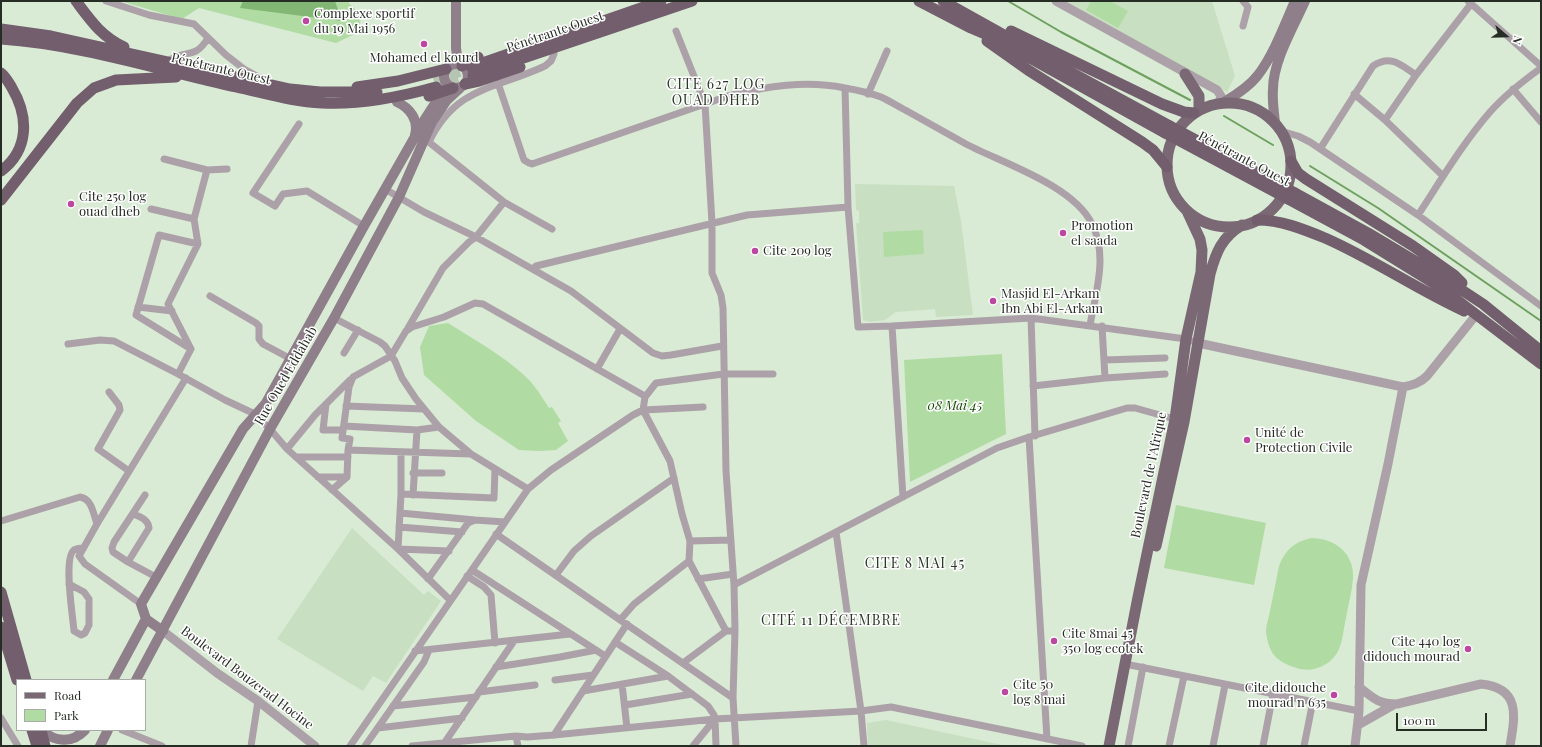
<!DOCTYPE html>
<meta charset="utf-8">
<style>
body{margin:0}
#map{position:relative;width:1542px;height:747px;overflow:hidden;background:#d9ebd4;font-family:"Playfair Display",serif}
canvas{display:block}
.frame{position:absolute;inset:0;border:2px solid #262d24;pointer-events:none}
.legend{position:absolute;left:16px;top:679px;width:130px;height:52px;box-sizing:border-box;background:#fff;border:1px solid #a8aba7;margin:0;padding:5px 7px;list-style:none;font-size:12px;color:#262d24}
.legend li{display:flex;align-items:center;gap:8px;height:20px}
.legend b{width:20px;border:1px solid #a8aba7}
.north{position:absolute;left:1486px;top:16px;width:40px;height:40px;-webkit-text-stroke:3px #fff;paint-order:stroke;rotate:110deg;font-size:11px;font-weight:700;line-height:16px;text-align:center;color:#262d24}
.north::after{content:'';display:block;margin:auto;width:14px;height:18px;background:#262d24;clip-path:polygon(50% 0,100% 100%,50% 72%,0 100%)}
.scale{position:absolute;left:1396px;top:713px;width:91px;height:18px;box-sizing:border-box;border:2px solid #262d24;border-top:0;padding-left:5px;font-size:12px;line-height:14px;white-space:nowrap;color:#262d24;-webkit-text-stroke:3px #fff;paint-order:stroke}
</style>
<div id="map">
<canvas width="1542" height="747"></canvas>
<div class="frame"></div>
<ul class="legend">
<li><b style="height:5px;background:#7b6875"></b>Road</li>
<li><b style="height:11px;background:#b0dca4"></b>Park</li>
</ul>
<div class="north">N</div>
<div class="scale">100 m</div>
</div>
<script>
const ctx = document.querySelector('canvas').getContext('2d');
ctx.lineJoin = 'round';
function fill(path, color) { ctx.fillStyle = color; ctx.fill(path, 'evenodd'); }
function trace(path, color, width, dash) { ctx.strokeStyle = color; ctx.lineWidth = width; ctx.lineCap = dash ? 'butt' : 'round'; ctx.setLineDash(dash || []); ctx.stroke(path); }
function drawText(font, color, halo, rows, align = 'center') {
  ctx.font = font + ' "Playfair Display",serif'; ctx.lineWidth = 3; ctx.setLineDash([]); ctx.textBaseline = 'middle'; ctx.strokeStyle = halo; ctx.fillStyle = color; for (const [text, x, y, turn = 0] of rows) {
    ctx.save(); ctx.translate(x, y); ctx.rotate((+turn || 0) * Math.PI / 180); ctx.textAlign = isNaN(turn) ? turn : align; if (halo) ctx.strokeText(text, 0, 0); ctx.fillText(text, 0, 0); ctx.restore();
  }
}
fill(new Path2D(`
 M1066,1H1212L1235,76L1227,92Z
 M855,184L954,186L961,221L973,315L936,317L935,309L896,312L885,320L870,322L863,320L856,223H859V211L856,210Z
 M352,528L424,595L428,591L441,601L386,683L373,676L363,691L277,639Z
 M886,720L1007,746H868L867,723Z`), '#c8dfc2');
fill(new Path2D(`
 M120,1H347L361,15L360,24L357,33L336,43L199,8L182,19Z
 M1091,1H1110L1128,11L1118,28L1086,10Z
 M923,230L924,254L884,257L883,232Z
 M448,323C473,339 504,356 525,376C535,385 542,397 549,408L552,407L561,421L558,423L568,441L556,450L539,451L519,450L476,421L424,375L420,347L429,326Z
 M1002,354L1006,434L910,482L904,360Z
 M1176,505L1266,523L1254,585L1164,568Z
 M1311,538C1334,538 1355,553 1353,579C1352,592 1348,605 1346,618C1343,630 1343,646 1335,656C1327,666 1313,672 1300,669C1293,667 1284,664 1278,659C1270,653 1267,641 1266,632C1266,625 1269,617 1270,611C1273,596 1276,581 1279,566C1285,550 1294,542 1311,538Z`), '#b0dca4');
fill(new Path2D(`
 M243,1H335L342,21L240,8Z`), '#82b674');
trace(new Path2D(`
 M1008,1L1061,32L1190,100
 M1224,116L1273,145
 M1310,166L1378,208L1541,321`), '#6da05f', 2);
trace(new Path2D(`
 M434,81L471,67
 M448,83L473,75`), '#b5c5b1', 11, [11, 5.5]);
trace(new Path2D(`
 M106,1L149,15L194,24L226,55L244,69L264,80
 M1468,1L1541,66
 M1243,26L1248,7L1243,1
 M676,31L705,104L712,223V273L721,295L723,308L726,471L734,585L735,630L733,698L736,746
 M168,61C186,48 194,61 208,38
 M498,83L524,160L529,163L532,164L728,96C767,86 806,80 845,88C857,90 870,93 881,97C890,101 899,107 907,111C927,122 946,133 966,144C1002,163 1073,185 1092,224C1108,255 1096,292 1090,325
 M845,88L848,207L858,327L892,326L1031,318L1186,339L1198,343
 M1513,89L1541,122
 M868,94L887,51
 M1354,94L1385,120L1443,176
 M1385,120L1416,75L1471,4
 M299,124L253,193L275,206L283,194L307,191L364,226
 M1281,131L1298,136L1310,142L1418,215L1541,306
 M429,142C456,86 496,89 545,66L551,61L554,54
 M1320,149L1373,66C1391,54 1401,65 1416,75
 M164,159L207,170L227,169
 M207,170L194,219L198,244L168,304L191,349L178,374L225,400L255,414L270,429L287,449L398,549L450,600
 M385,189L424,212L476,237L571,291L653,353L662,356L671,355L722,346
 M504,202L552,229
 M151,209L194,219
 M1418,215C1441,180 1463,143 1490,112C1505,95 1523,81 1541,68
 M533,269L536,266L747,215L848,207
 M210,296L256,323L259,326V339L263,344L291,359
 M138,307L172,311
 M334,318L380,342L385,346L395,361L402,378L416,399L439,427L471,454L528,489
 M1031,318L1035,436
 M892,326L903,497
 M1102,326L1105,378
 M408,328L443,268L469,242L476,237L504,202L425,139
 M68,344L100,340L114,341L178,374
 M191,349L136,315L159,235L198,244
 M344,353L358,330
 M1104,360L1165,358
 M597,369L620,329
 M1033,386L1105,378L1165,374
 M109,392L119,405L120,410L98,449L129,471
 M645,397L656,383L723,374H773
 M326,404L323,430H343
 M346,406L424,409
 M344,426L417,430
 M1029,437L1047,739
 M287,449L315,415L350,380
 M348,450L350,439L342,438L349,387L353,377L391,356L406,331L412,327L444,317L475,303L483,304L643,395L645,397L643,410L670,461L682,514L690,541L689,561L726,631
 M296,457H348
 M413,473H442
 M318,477H347
 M332,490L347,477L348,450L471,454
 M401,494V452
 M145,495L114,542L112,548L113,552L128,562L156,577
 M413,495L417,430L439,427
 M400,513L475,520
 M1,521L80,497C92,499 93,513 97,524
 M399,527L462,532
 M836,532L861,711L864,746
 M496,534L733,698
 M690,541L731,540
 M449,551L398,549L401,494L494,498L495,469
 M128,562L149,528C148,519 140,517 133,514
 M472,570L605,656
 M556,575L574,551L591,536L674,478
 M467,576L484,587L491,595L495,643
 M428,579L468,523L475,520L505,522
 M698,579L733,574
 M69,584L84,592L89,599V625L85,633L81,635L74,631C73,617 63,558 74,550C76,549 80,548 83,548
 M734,585L997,448L1029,437L1127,408H1135L1178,420
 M141,604L85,564L79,556L97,524L186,378
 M620,620L634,604L689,561
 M615,642L668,676L708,706L714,715L715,719L716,746
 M415,651L570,634
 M683,663L726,631H731
 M1130,665L1359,711
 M496,667L560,657L596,650
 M555,680L593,675
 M622,684L627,728
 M583,691L668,676
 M479,692L535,685
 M625,705L692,694
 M393,706L476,697
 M1,718L18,746
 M378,728L462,718
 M122,730L162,746
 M554,735L627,624
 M516,736L518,746
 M445,742L514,641
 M251,746L258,701
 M350,746L528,489L551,470L633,415L643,410L703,407
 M365,746L424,662L429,650
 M412,746L516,736L527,737L554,735L715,719L861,711L891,707L1082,746
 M693,746L715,719
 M1128,746L1143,667
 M1169,746L1184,676
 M1213,746L1225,685
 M1263,746L1273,694
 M1304,746L1313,701`), '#aca1a8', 7);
trace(new Path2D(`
 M1056,1L1217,90L1221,96L1219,103
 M1198,343L1403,387C1413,385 1420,383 1427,376L1476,315
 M163,631L217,673L258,701L315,746
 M1359,687C1373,698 1378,704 1397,704L1481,684C1521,688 1515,716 1510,746
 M1358,725L1395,704
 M1355,746L1359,711L1361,585L1388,464L1403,387`), '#aca1a8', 9);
trace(new Path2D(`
 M456,1V48L458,64
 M444 76a12 12 0 1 1 24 0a12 12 0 1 1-24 0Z
 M397,102C410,108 419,120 415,135
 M1224,102C1236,95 1249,87 1258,75C1273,56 1285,24 1295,1
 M1275,123C1274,112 1272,100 1273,89C1273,61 1294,26 1305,1
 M146,619L163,631
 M113,680L146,619L141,604L243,429L266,403L364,226L425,119L445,88
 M136,680L270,429L334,318L399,197L432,122L447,100L460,88
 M41,730C55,742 72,744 85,730
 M100,746L108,730`), '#8f7f8a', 10);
trace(new Path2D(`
 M1185,74L1199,96V110
 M1167 165a62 62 0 1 1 124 0a62 62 0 1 1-124 0Z
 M1156,546L1184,422L1210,274C1216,252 1222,237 1242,225
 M1109,746L1138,597L1175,419L1186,339L1201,272L1202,250L1200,239L1187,211`), '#7b6875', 11);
trace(new Path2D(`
 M76,1C91,21 101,36 124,47
 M919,1L971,28L992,37L1165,133
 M943,1L1065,69L1170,126
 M1,29L51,36L290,89L320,92H377
 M1011,31L1162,104L1184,112L1194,113
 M1,39C78,44 160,70 236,87C264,93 293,102 322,103C360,105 400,97 436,87
 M987,41L1028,70L1142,142L1153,150L1167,167
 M462,66L478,57
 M471,67L661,1
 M1,73C6,77 9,83 12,88C29,117 29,150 1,171
 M473,75L692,1
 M465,84L479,81L520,67
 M357,87L398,81L446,69
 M429,96L453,88
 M1291,161L1298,173L1306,179L1413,246L1454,275L1462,283
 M1295,193L1368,233L1445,279L1483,304L1541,351
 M1288,199L1364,240L1440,287L1541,364
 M1,200L77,103L94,88L116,80L176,77
 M1257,220C1281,220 1303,229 1325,238C1373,259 1416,289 1464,311
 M1,592L26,680
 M1,627L17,680
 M32,730L37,746
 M41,730L45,746`), '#725e6c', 11);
trace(new Path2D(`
 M1170,126L1295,193
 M1165,133L1288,199`), '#725e6c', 11);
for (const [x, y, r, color] of [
 [306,21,4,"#bb47a1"],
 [424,44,4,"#bb47a1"],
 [71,204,4,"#bb47a1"],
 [1063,233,4,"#bb47a1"],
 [755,251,4,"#bb47a1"],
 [993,301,4,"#bb47a1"],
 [1247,440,4,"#bb47a1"],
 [1054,641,4,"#bb47a1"],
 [1468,649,4,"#bb47a1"],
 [1005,692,4,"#bb47a1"],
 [1334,695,4,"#bb47a1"]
]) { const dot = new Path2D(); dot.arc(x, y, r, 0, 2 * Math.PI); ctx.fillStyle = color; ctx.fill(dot); trace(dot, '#fff', 1.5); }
drawText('13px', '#262d24', '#fff', [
 ["Complexe sportif",314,14],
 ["du 19 Mai 1956",314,29],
 ["Mohamed el kourd",424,58,"center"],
 ["Cite 250 log",79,197],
 ["ouad dheb",79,212],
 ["Promotion",1071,226],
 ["el saada",1071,241],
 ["Cite 209 log",763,251],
 ["Masjid El-Arkam",1001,294],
 ["Ibn Abi El-Arkam",1001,309],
 ["Unité de",1255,433],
 ["Protection Civile",1255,448],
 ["Cite 8mai 45",1062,634],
 ["350 log ecotek",1062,649],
 ["Cite 440 log",1460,642,"right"],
 ["didouch mourad",1460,657,"right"],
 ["Cite 50",1013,685],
 ["log 8 mai",1013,700],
 ["Cite didouche",1326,688,"right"],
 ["mourad n 635",1326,703,"right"]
], 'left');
drawText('13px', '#262d24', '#fff', [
 ["Pénétrante Ouest",555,32,-19],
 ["Pénétrante Ouest",221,69,13],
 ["Pénétrante Ouest",1244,159,28],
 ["Rue Oued Eddahab",286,376,-60],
 ["Boulevard de l'Afrique",1149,475,-78],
 ["Boulevard Bouzerad Hocine",247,678,37]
]);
drawText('italic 13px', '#154803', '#fff', [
 ["08 Mai 45",955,406]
]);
ctx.letterSpacing = '1px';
drawText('14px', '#2b3927', '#fff', [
 ["CITE 627 LOG",716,85],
 ["OUAD DHEB",716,101],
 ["CITE 8 MAI 45",915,564],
 ["CITÉ 11 DÉCEMBRE",831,621]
]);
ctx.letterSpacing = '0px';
</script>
